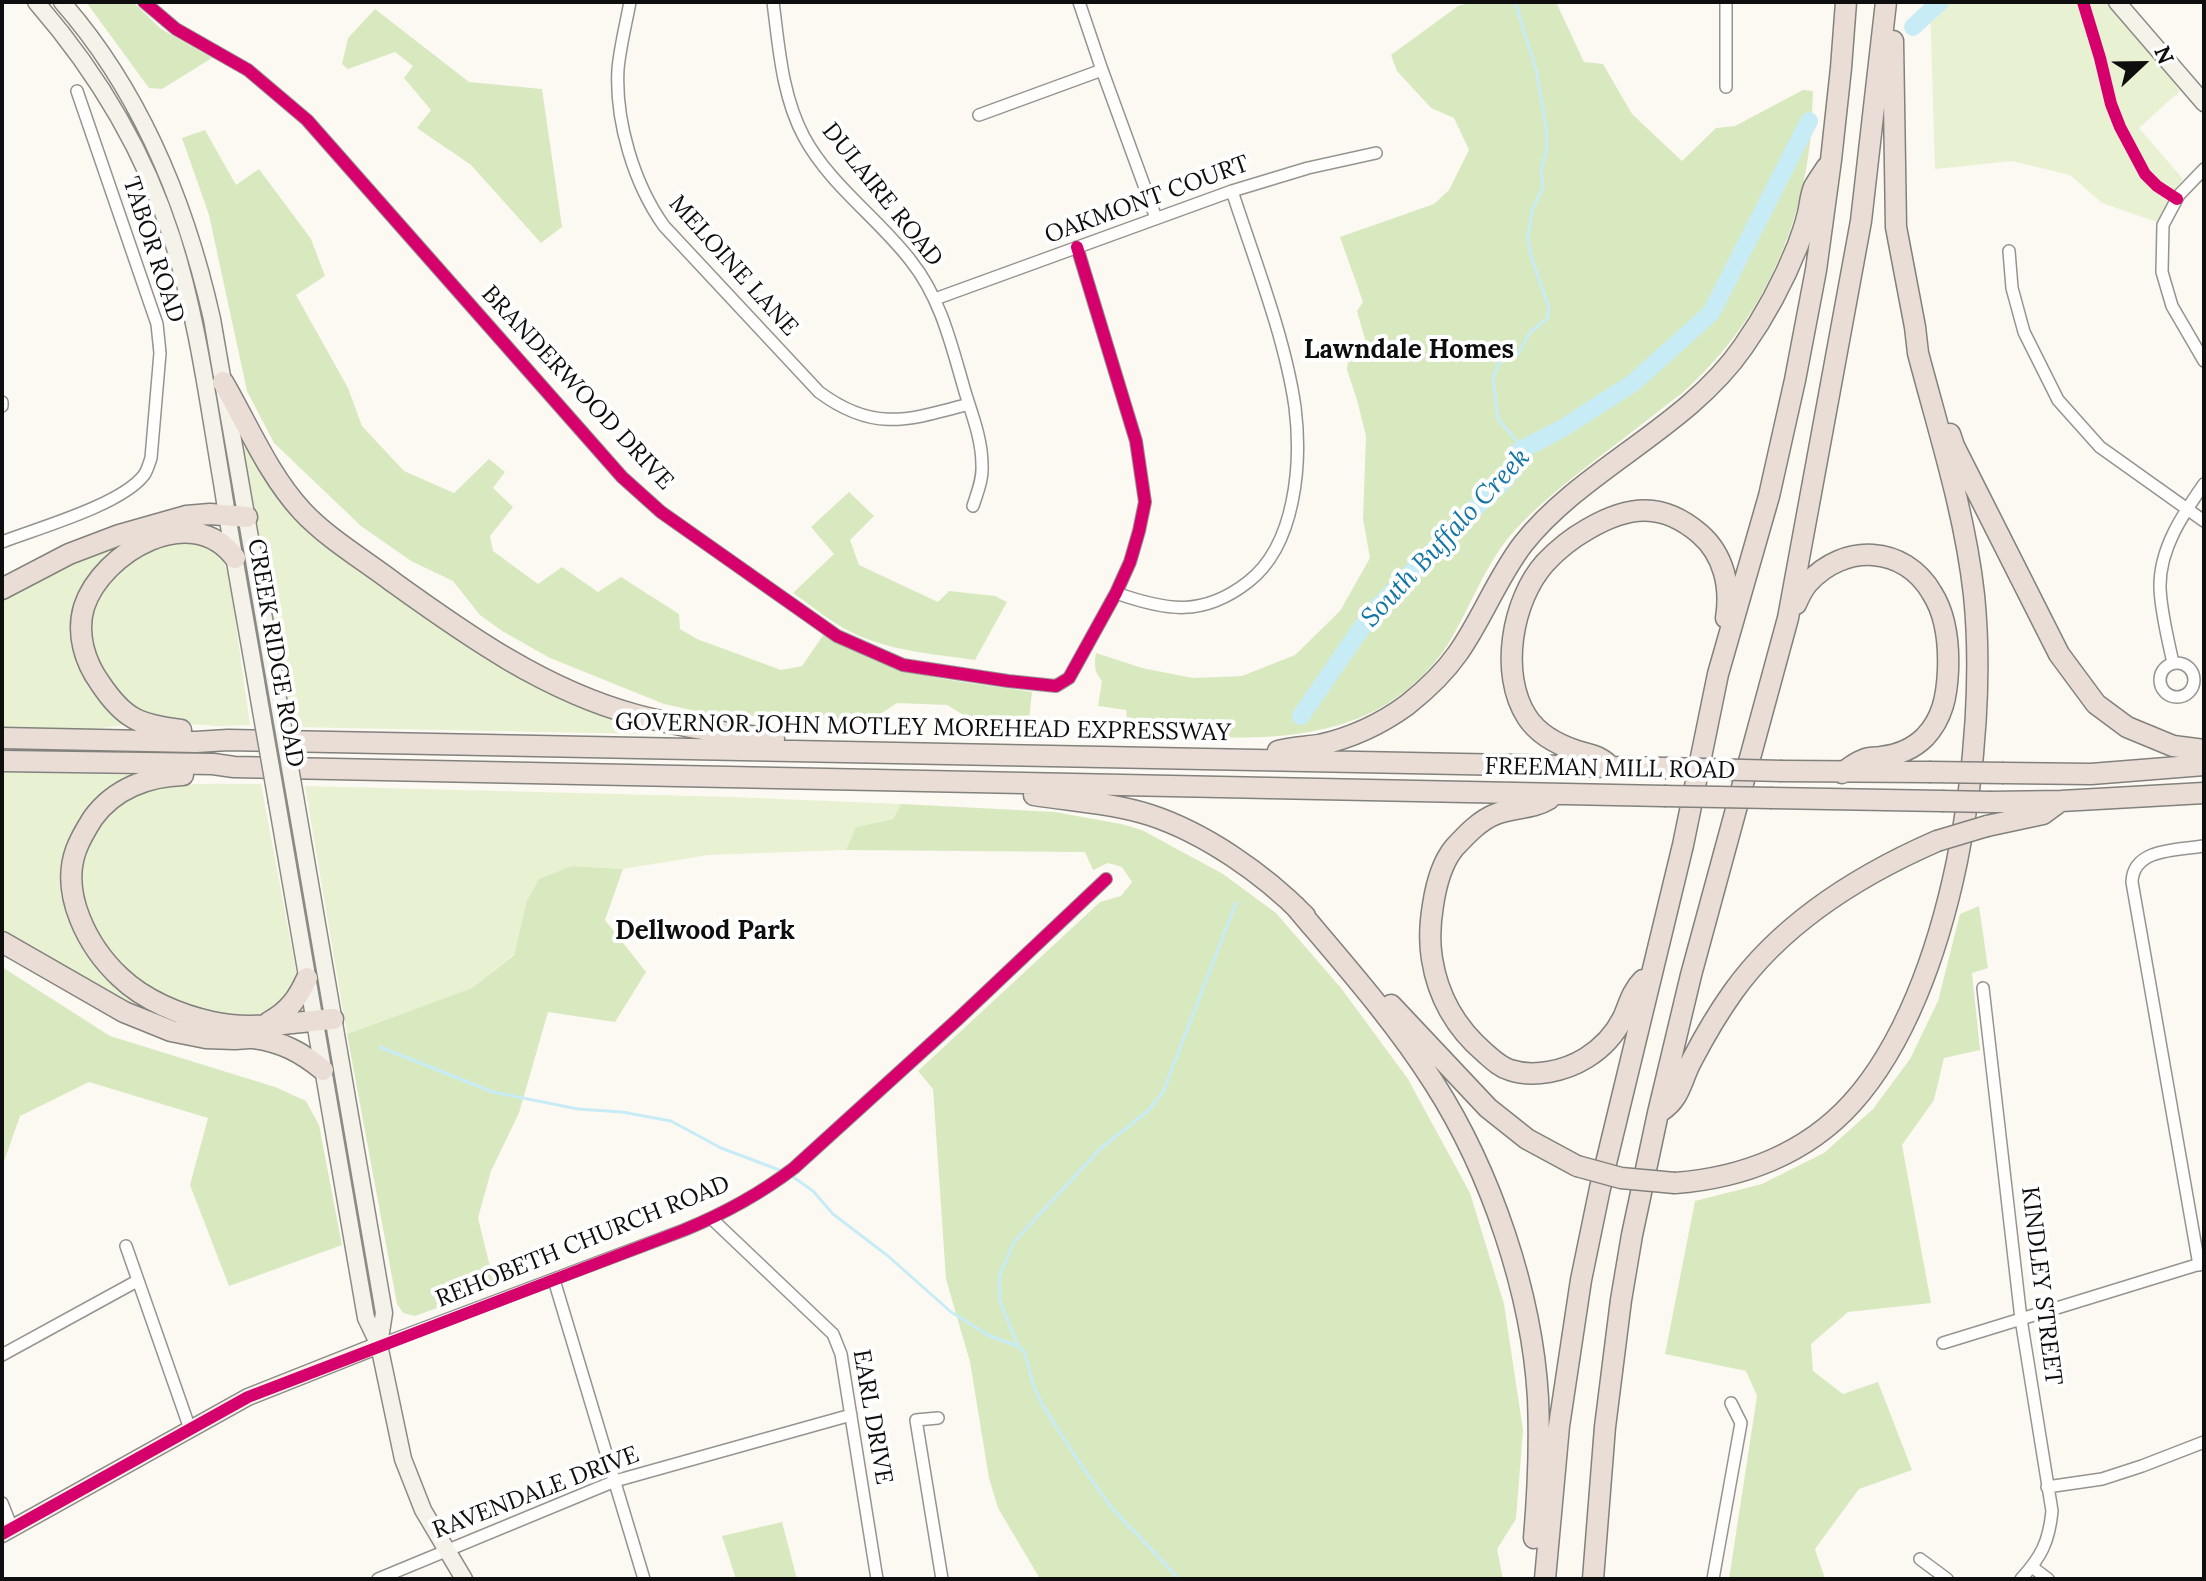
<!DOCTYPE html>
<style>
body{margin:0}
#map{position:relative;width:2206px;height:1581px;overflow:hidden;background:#fcf9f2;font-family:Lora,serif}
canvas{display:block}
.frame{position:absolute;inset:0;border:4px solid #0e0e0e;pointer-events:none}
.north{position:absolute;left:2102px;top:24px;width:80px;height:80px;-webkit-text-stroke:6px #fff;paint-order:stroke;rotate:68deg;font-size:22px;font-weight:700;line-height:32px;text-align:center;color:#0e0e0e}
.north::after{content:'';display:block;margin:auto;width:28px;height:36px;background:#0e0e0e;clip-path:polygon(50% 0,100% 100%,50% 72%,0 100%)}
</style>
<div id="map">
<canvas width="2206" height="1581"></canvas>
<div class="frame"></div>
<div class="north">N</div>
</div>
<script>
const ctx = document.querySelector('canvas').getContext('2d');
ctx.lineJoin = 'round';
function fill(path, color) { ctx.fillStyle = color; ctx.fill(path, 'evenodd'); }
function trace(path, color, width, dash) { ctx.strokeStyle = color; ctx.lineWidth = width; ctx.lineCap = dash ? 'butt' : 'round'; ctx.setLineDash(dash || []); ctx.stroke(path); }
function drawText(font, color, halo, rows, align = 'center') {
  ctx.font = font + ' Lora,serif'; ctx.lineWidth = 8; ctx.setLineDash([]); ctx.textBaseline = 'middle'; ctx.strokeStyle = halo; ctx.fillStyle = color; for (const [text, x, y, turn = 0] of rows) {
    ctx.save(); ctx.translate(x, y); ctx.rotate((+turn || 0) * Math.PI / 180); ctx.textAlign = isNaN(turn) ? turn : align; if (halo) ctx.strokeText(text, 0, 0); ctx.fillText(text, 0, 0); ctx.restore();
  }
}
fill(new Path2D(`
 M1930,2H2111L2180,91L2139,128L2183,179L2171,195L2157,222L2102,203L2070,175L2012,161L1935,169Z
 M249,447L263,473L472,645L647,725L646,734L294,727L280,661L243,448Z
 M183,539C207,547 221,549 229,575L250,725L219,726L171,723L145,716L118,700L91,654V615L98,595L112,575L147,550Z
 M121,542L124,549L75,643L79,665L87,685L99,702L122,720L123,725L93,729L2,728V598L88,555Z
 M2,772L136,775L84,819L76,932L192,1028L132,1009L2,935Z
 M261,784L296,971C289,1045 199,1014 157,993C137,983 119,966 105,950C91,933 86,915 83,894C81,881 79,871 82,858C105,772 191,785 261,784Z
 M305,786L731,797L901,804L893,819L856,827L846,850L708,855L623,869L572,866L526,903L514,954L472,988L347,1034Z`), '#e8f1d2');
fill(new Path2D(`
 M86,2H133L161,29L212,58L162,89L149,88Z
 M1473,2H1556L1584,62L1603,64L1632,114L1682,161L1716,128L1735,126L1803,90L1813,91C1812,111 1812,132 1809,151C1797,239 1757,323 1692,384C1681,395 1667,404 1655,414C1610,450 1554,488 1515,530C1485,563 1471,607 1448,644C1431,671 1406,694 1378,709C1303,749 1211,736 1129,734L1126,710L1098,706L1102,681C1094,672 1094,665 1096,653L1142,668L1193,678L1242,676L1295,655L1340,611L1370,558L1363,519L1366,436L1357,400L1347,370L1348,361L1369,353L1357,311L1363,302L1340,237L1434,204L1449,190L1469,150L1454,118L1431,108L1397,71L1391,55L1458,6Z
 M375,9L469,82L542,89L562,227L541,243L471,165L417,128L431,110L404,78L413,66L395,52L348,69L342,64L348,38Z
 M205,130L236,185L259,169L311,239L325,276L296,295L348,388L362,426L404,471L454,493L489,459L505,472L493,488L513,507L490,536L493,551L538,584L562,567L598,592L621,577L679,614L680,629L697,639L781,670L802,666L824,634C853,650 883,665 916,673C954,682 994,686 1032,692L1029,720H972L947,705L897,703L870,721L709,714L664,704L550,658L502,631L480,615L453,581L411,561L361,526L274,443L247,391L209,215L182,138Z
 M849,492L874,516L850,540L859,565L938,602L949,591L995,596L1007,602L975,660C933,654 889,651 851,632C831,622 812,606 793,593L834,554L811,527Z
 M901,804L1055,812L1121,824L1142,830L1223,874L1276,913L1341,988L1408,1079L1470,1193L1504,1304L1523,1430L1516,1519L1497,1549L1503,1579H1040L998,1508L989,1478L970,1362L946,1279L933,1089L918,1071L1100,902L1121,896L1132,882L1122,867L1108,863L1093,870L1085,852L846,850L856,827L893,819Z
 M572,866L623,869L605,920L646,972L615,1022L548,1012L519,1113L491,1171L478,1218L495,1287L415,1316L403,1313L397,1304L347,1034L472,988L514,955L526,903L539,879Z
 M1979,906L1988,968L1972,973L1980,1050L1944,1058L1934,1100L1902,1145L1931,1303L1848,1312L1811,1344L1813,1371L1843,1394L1878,1382L1912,1470L1859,1489L1815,1549L1825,1579H1729L1757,1396L1746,1371L1665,1354L1695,1201L1762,1184L1824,1153L1873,1109L1910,1059L1938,1001L1960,914Z
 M2,967L110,1036L275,1087L306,1101L319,1125L342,1245L229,1286L190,1185L208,1118L89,1082L20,1116L2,1167Z
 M782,1522L797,1579H736L722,1536Z`), '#d9e9bf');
trace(new Path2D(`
 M1515,2L1537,73L1546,127L1547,149L1541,170L1543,188L1532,210L1528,238L1531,256L1549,308L1547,319L1530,332L1518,354L1499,363L1493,378L1498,419L1517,441L1519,451
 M380,1047L493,1092L578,1109L622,1112L671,1121L721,1148L782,1171
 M789,1174L813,1191L833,1214L888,1256L951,1312L988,1335L1017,1346
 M1179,1579L1135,1532L1127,1525L1108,1503L1081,1465L1043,1406L1033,1385L1025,1353L1018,1346L1000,1301L999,1277L1014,1242L1038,1216L1101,1148L1148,1111L1163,1092L1236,903`), '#c8ecf6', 3);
trace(new Path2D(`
 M1913,27L1940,2
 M1301,716L1371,614L1482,501L1506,479L1516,465L1519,451L1563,428L1633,383L1711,313L1809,121`), '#c8ecf6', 18);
const street = new Path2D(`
 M144,2L176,29L248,70L307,120L622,477L661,512L837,636L903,665L1008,681L1056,686L1069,678L1116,593L1130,562L1139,531L1145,502L1136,441L1077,247
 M630,2C626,24 620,47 618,69C615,121 634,184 664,226L819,392C874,433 909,420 969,404
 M773,2C779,48 782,96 804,137C830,185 878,218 911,261C942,300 952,348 966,395C973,417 982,441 982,465C983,480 977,493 973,506
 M1079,2L1102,70L1156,218
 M1726,2V87
 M979,115L1102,70
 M2204,169L2179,195L2163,225L2162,272L2172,306L2204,361
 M2009,251L2012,288L2024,332L2058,400L2100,447L2204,521
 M935,299L1232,191L1308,168L1376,153
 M2,402V406
 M2,542C38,528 121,505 144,475C147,471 149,464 151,458L160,353L157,324L77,91
 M1116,593C1167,611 1203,617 1248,582C1296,545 1302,463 1295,407C1285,337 1254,259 1232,191
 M2173,663C2168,639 2161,613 2160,588C2159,549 2183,514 2204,484
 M2160 680a17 17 0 1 1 34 0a17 17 0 1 1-34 0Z
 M1983,988L2021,1319L2052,1511C2049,1542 2041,1557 2021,1579
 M712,1219L833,1334L841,1354L877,1579
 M126,1246L190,1429
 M2199,1265L2132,882C2133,848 2178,850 2204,846
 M554,1280L644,1579
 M1943,1343L2203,1263
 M379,1345L684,1230C723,1214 760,1194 794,1168L958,1019L1106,879
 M2,1355L137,1281
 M938,1418L916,1420L942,1579
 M2047,1487L2102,1479L2142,1466L2204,1442
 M2,1503L12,1528
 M1920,1559L1947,1579
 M2032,1567L2048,1579
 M378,1579L615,1481L851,1415
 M1713,1579L1741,1423L1731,1403`);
const secondary = new Path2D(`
 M36,2C96,71 144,150 172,238C197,317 208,401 222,483C233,555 247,627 259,699
 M62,2C141,92 186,203 212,319L278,699
 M2117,2L2204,103
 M277,802L366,1318L379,1345L403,1459L423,1510L464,1579
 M296,802L384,1313L379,1345
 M2,1534L248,1397L379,1345`);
const highway = new Path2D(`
 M223,382C248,425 268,474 302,511C327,538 364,560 393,582C468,636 546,691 636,715C681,727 728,733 774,739
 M1950,434L1954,446L2059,654L2096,704L2127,727L2173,746L2204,750
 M2,589L69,554L119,535L186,516L210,514L247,517
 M1796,604C1799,597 1803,589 1808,583C1844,543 1904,545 1932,593C1946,615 1949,644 1948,670C1947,695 1943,718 1925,737C1913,749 1898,755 1881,757C1875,758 1868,757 1863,760C1856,762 1849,768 1842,773
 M181,730C139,725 124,719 100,683C85,662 76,634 84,607C102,552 192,500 235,558
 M2,738L196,742L228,740L1666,768
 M1278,751C1291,747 1306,747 1319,745C1351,738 1381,724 1407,705C1426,690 1444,673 1458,653C1482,619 1497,578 1523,544C1582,469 1687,428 1743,347C1765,316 1784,280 1798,245C1801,236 1805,226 1807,217C1810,207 1810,196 1814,187C1818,180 1823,173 1827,167
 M2,761L213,764L234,767L1664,796
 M1609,765C1596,754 1592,756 1577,751C1559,745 1538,734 1527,717C1499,674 1512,600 1545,563C1558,549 1572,538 1588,529C1629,505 1663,502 1700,534C1724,555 1731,587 1726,618
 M1782,771L1929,772
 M2004,773L2091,774L2204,765
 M183,775C148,776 114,789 93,818C86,829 80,839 76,850C60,894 88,947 120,977C144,1000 180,1015 212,1022C251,1031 294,1022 333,1019
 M1034,795C1072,801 1112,803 1150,815C1205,833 1264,874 1305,916
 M1772,798L1942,801
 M1549,799C1533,809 1514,807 1496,814C1480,820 1466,835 1454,848C1441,864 1436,885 1433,905C1430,923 1429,941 1432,959C1438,997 1457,1029 1485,1053C1493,1060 1500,1067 1510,1070C1534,1078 1565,1071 1586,1058C1602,1048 1615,1034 1623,1018C1629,1004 1632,991 1643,980
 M1991,802L2061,801L2204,793
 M1987,826L2043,814L2058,803
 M1295,906C1343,963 1394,1020 1434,1083C1491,1172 1532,1293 1538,1398C1540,1445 1538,1491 1534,1538
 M2,942L124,1012L171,1031L206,1038L235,1039L263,1037
 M1391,1005L1488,1108L1527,1139L1577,1166
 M269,1022C289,1011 298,998 307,978
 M254,1038C282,1042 301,1052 323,1070
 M1661,1111C1681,1098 1681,1080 1692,1060C1704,1037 1718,1013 1733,992C1783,922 1859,875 1937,841
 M1675,1183C1742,1178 1806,1154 1852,1103C1954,990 1989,742 1974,595C1965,513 1939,433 1918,353L1915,327L1896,227L1893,41
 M1545,1579L1559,1426L1581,1280L1600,1188L1683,845L1718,674L1769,496L1795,380L1816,270L1831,160L1841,68L1846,2
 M1593,1579L1605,1427L1621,1300L1632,1235L1658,1113L1691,975L1788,618L1861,221L1886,2`);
trace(street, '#959491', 14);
trace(secondary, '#8c8a87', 19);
trace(highway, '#82817e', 23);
trace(street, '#fffefd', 11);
trace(secondary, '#f5f2ea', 16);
trace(highway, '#eaddd5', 20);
const secondaryBridge = new Path2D(`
 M259,699L277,802
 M278,699L296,802`);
const highwayBridge = new Path2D(`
 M1666,768L1782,771
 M1929,772L2004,773
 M1664,796L1772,798
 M1942,801L1991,802
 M1937,841L1987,826
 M1577,1166L1621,1178L1675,1183`);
trace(secondaryBridge, '#8c8a87', 19, []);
trace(highwayBridge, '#82817e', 23, []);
trace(secondaryBridge, '#f5f2ea', 16);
trace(highwayBridge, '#eaddd5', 20);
trace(new Path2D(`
 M144,2L176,29L248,70L307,120L622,477L661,512L837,636L903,665L1008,681L1056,686L1069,678L1116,593L1130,562L1139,531L1145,502L1136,441L1077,247
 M2083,2L2100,58L2111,104L2120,127L2145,174L2157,186L2177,199
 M2,1534L248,1397L684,1230C723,1214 760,1194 794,1168L958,1019L1106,879`), '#d6006c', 12);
drawText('24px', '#0e0e0e', '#fff', [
 ["DULAIRE ROAD",882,195,51],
 ["OAKMONT COURT",1147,200,-20],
 ["TABOR ROAD",153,250,72],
 ["MELOINE LANE",733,266,48],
 ["BRANDERWOOD DRIVE",577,388,47],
 ["CREEK RIDGE ROAD",275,653,80],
 ["GOVERNOR JOHN MOTLEY MOREHEAD EXPRESSWAY",923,728,1],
 ["FREEMAN MILL ROAD",1610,769,1],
 ["REHOBETH CHURCH ROAD",583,1242,-22],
 ["KINDLEY STREET",2041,1286,83],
 ["EARL DRIVE",872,1417,80],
 ["RAVENDALE DRIVE",536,1493,-21]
]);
drawText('bold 26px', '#0e0e0e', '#fff', [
 ["Lawndale Homes",1409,351],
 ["Dellwood Park",705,932]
]);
drawText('italic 26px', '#1275a5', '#fff', [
 ["South Buffalo Creek",1446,538,-47]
]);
</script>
